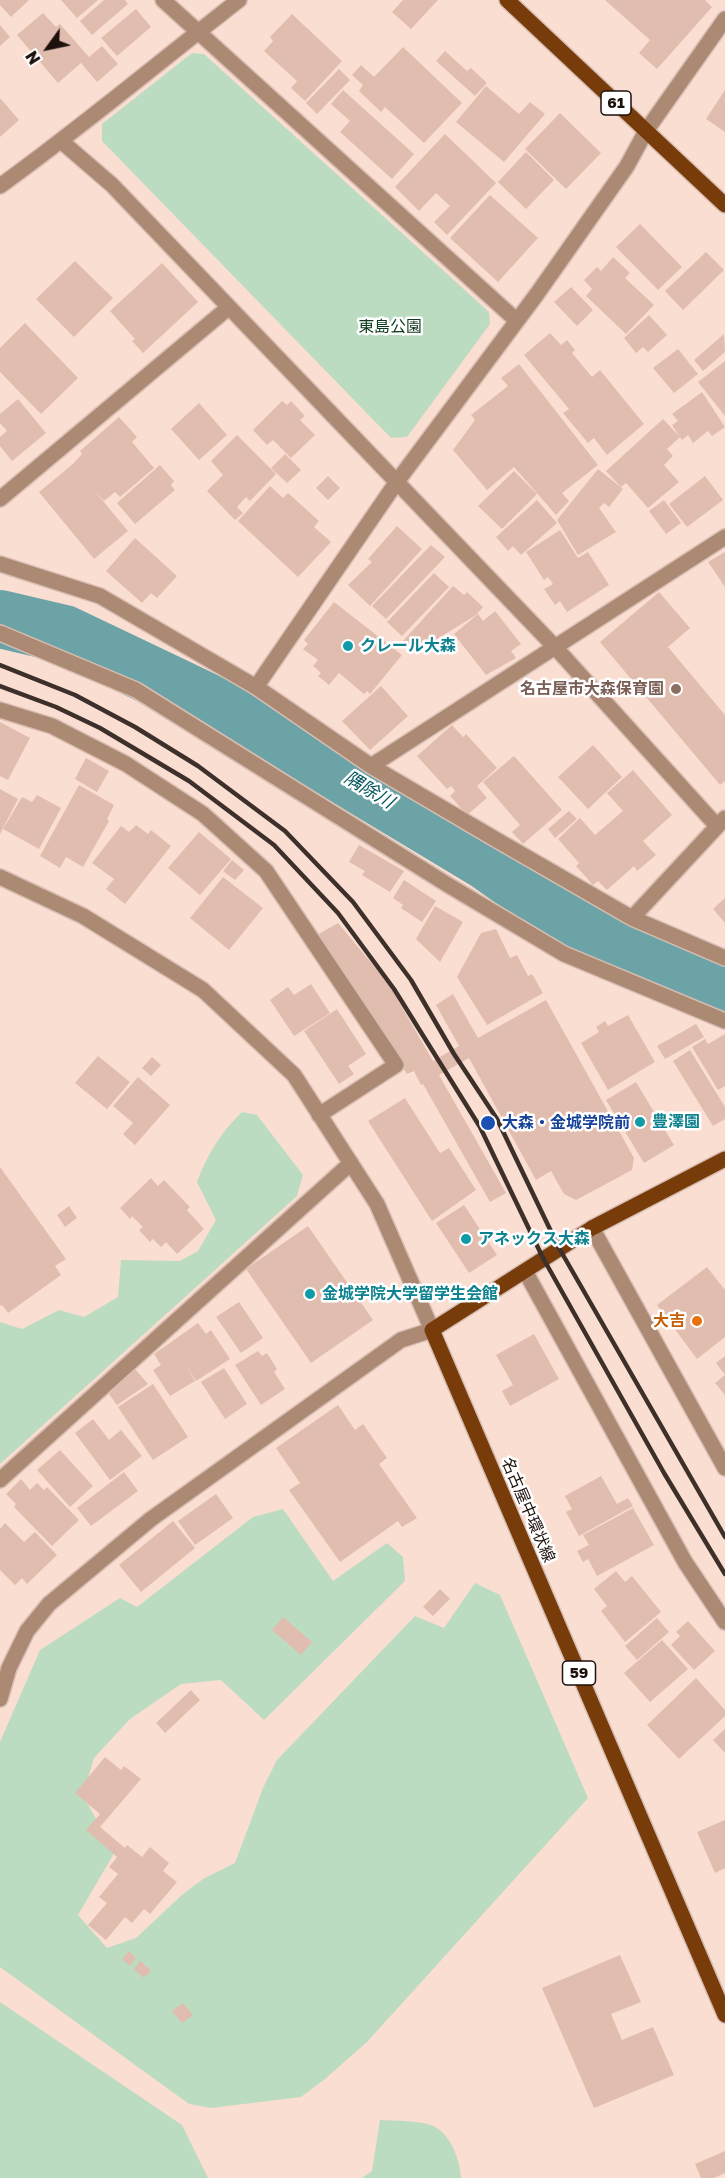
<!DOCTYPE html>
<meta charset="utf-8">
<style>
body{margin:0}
#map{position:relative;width:725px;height:2178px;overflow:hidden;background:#fbded2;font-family:"Golos Text",sans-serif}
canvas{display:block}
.north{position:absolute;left:18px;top:18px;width:60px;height:60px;-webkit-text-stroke:4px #fff;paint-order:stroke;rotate:237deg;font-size:16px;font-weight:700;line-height:24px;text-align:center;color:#1d110c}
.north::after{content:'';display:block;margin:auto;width:21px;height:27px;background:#1d110c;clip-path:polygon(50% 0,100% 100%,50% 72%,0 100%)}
</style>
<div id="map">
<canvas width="725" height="2178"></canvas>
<div class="north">N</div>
</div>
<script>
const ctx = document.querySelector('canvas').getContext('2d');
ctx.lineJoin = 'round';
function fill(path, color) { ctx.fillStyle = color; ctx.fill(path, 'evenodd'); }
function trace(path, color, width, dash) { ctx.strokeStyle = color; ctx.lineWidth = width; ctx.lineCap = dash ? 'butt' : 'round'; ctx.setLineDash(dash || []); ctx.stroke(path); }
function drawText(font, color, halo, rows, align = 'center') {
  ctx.font = font + ' "Golos Text","Noto Sans JP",sans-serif'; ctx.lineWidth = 5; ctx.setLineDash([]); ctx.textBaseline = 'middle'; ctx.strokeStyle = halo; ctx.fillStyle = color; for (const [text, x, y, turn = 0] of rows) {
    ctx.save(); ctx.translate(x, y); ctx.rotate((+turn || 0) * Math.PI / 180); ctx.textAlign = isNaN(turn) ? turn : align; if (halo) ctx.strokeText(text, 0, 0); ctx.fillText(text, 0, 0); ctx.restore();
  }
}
fill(new Path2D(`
 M192,53L204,54L489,312L490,324L407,437L391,438L102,141V124Z
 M242,1112L257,1115L303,1175L297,1196L0,1464V1322L22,1329L59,1310L84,1317L118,1297L121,1260L180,1261L198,1251L216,1220L197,1182C207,1155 221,1132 242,1112Z
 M283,1509L333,1581L387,1543L403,1557L405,1581L264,1720L221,1680L181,1684L130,1719L94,1758L83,1795L102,1830L116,1850L78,1915L107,1948L136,1938L183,1894L203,1879L235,1863L263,1788L277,1760L415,1616L444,1628L475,1583L500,1595L588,1798L367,2042L325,2079L301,2097L211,2108L189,2104L0,1967V1742L40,1650L120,1598L137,1607L253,1517Z
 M0,2002L182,2125L208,2178H0Z
 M380,2120C394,2121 425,2120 437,2128C452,2138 460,2161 461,2178H362L372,2171Z`), '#bbdcc0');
trace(new Path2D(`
 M0,619L64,634L280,737L488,862L566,917L725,988`), '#6ca3a7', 58);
fill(new Path2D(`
 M0,0H29L11,17L0,5Z
 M61,0H98L77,18Z
 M104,0H125L128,4L92,35L80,21Z
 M403,0H438L411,29L392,12Z
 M605,0H705L712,7L657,69L639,53L650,40Z
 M136,9L151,27L117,56L101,38Z
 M43,13L56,27L60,24L89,57L102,46L118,64L97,82L81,63L58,83L17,35Z
 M292,14L342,61L305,101L291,88L297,81L264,51L273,41L270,37Z
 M0,25L10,37L0,46Z
 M403,47L462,103L424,143L385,107L381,112L359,91L363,85L352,75L361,65L374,77Z
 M445,51L467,71L471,68L487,83L475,96L436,61Z
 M339,69L350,80L317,114L306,103Z
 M486,86L519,114L530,102L545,114L504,162L456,122Z
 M343,90L414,154L392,179L340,132L350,121L331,104Z
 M725,90V132L706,119Z
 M0,98L19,120L0,137Z
 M560,113L601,153L566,189L525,149Z
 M445,134L496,183L447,235L434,222L450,206L436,193L419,211L395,187Z
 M526,152L554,180L526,209L498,182Z
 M490,195L538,238L498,282L450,238Z
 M640,224L682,267L658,290L616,247Z
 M706,252L724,270L683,310L665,291Z
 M613,257L630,273L625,278L654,305L626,334L586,296L592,289L584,280L597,267L601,271Z
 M75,261L113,298L74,337L36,299Z
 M162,263L198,302L143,353L132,341L135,339L110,311Z
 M571,287L593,310L577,326L554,302Z
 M649,315L667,335L648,352L643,347L636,353L624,338Z
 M25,323L78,378L41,414L0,372V348Z
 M550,333L561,345L567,340L575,350L572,353L592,377L600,370L644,424L607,455L594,438L588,443L563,413L569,409L524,355Z
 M724,334L725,352L703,371L694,360Z
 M678,349L698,374L674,393L653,368Z
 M725,361V416L698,382Z
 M519,364L598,465L562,493L569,501L556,515L514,467L487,490L453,450L475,420L471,415L508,386L501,378Z
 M702,392L725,427L712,436L708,431L693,443L688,435L682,440L672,425L678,421L672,414Z
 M18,399L46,433L12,461L0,446V437L7,431L0,423V414Z
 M282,401L287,405L291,401L305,416L300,420L315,435L291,458L273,440L267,445L253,430Z
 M199,403L227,435L199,460L171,429Z
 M119,417L137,437L132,442L154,468L120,497L115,492L104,501L93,489L128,531L94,559L39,492L73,464L82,454L80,451Z
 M663,419L680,437L667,449L673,456L664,465L679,482L648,508L626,483L621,487L606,471Z
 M237,435L276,474L250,501L246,497L237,507L243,513L235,520L207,491L223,475L211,461Z
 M285,454L301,470L287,483L271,468Z
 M160,465L174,481L171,485L175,490L135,524L117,503Z
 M598,469L623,489L609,507L604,503L599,508L616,532L578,555L557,520Z
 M514,471L537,494L502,529L478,506Z
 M328,476L340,488L328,500L316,488Z
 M705,476L723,500L687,527L669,504Z
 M270,486L283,498L288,493L319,521L314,527L331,542L298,577L238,521Z
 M537,500L557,523L521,555L513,546L508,551L496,537Z
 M664,500L681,523L666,534L649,511Z
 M397,526L422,549L370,606L348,585L372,562L368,559Z
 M560,530L578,558L588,552L609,585L567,612L560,601L555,605L544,589L553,584L548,577L544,580L526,552Z
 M135,538L177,576L157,598L151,593L142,603L106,571Z
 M431,545L445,557L386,619L372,606Z
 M725,552V587L708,562Z
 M434,573L449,587L402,636L387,622Z
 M453,586L464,595L467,592L483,607L476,615L416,652L403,641Z
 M659,592L690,628L668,647L725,715V781L720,785L600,642Z
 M334,602L402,655L370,694L367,691L364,694L339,673L329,685L318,676L321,673L313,666L318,660L303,649L308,644L304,640Z
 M495,611L521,644L511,651L516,658L486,675L454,634L478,614L483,621Z
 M381,686L408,716L370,750L342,721Z
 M0,722L30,738L8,780L0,776Z
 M452,725L463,737L466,734L497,768L477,786L487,798L467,815L450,796L455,791L451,786L447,789L417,756Z
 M593,745L622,777L588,809L558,777Z
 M514,756L562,810L523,844L512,832L520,825L483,782Z
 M86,758L109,771L97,792L75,779Z
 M633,770L672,815L643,841L656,855L637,871L634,866L607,890L598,881L593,885L576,866L579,863L558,839L580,818L595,835L623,811L607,793Z
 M79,785L114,805L107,819L109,821L83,867L66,857L60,868L40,856Z
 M0,789L18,799L0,834Z
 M37,795L61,808L39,849L3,829L22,797L32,802Z
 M569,811L577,819L555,838L548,829Z
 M136,825L148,834L151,830L171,846L125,904L106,889L114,879L92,863L121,826L129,832Z
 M199,832L231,859L200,895L168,868Z
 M359,845L404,871L390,892L362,875L365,871L349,862Z
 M232,860L244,870L235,880L223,871Z
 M223,877L263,908L229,950L190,918Z
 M404,880L436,901L422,922L401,908L403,905L393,898Z
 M725,898V923L713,909Z
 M435,906L463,922L440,962L416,939Z
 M338,923L388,983L433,1061L459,1046L436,1005L453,994L478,1038L546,1000L634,1158L632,1170L576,1200L564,1194L551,1171L536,1180L469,1058L439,1075L506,1193L490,1202L423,1084L421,1085L414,1071L407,1074L367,1008L317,935Z
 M496,929L510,958L517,955L528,976L532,974L543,993L487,1025L457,977L481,933Z
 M311,984L330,1013L294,1036L270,1000L288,987L294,995Z
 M337,1009L366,1054L348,1066L354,1074L339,1084L304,1031Z
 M628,1015L655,1062L608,1090L581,1043L599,1032L596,1027L605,1021L608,1026Z
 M696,1024L704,1037L665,1059L657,1046Z
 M725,1034V1086L718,1090L692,1047L705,1039L708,1044Z
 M690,1050L725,1107V1119L713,1126L673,1061Z
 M98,1056L130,1082L107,1109L75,1083Z
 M152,1057L161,1065L151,1076L142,1068Z
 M138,1077L170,1105L135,1145L123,1134L133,1123L113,1106Z
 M636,1082L674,1145L644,1163L606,1100Z
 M405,1098L440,1153L449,1148L476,1190L432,1221L368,1121Z
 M0,1167L66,1259L55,1266L61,1275L8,1313L2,1305L0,1306Z
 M151,1178L158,1186L164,1180L190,1207L187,1210L204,1229L177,1254L166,1242L161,1247L153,1239L150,1242L139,1230L143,1227L132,1216L130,1219L120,1208Z
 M464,1205L497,1255L469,1273L436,1223Z
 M69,1206L77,1218L65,1227L57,1215Z
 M308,1226L373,1320L311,1363L246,1269Z
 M707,1267L725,1290V1337L697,1359L657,1305Z
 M239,1302L263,1338L241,1353L216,1317Z
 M198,1323L206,1334L211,1330L230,1359L196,1381L184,1362L195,1381L170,1396L153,1370L161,1365L154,1354Z
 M534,1334L559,1379L510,1406L502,1391L513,1385L496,1355Z
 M258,1351L262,1356L267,1353L277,1369L274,1372L285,1389L261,1405L235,1365Z
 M725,1356V1375L716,1363Z
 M224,1368L247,1404L225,1419L201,1382Z
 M135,1369L148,1384L117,1405L109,1394Z
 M725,1375V1395L715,1383Z
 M153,1384L188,1437L153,1460L118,1407Z
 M338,1405L355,1430L363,1424L387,1458L379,1464L417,1518L402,1527L398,1521L340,1562L289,1490L300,1483L276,1448Z
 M93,1419L109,1440L121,1430L142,1456L110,1480L75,1433Z
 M60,1450L93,1486L70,1507L37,1470Z
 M124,1472L138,1491L91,1526L77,1508Z
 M601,1476L617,1504L628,1498L633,1506L579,1536L566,1512L572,1509L565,1496Z
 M21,1479L30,1490L37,1483L44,1490L47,1487L79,1520L52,1546L14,1507L16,1504L6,1494Z
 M216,1494L233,1518L195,1545L178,1521Z
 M633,1508L654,1545L597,1576L588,1559L583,1562L577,1551L589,1545L583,1535Z
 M173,1521L195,1548L141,1592L119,1565Z
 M5,1523L24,1542L35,1532L57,1555L27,1584L22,1578L15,1585L0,1570V1529Z
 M616,1571L625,1582L632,1576L661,1612L625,1642L601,1611L607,1606L594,1589Z
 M440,1589L450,1599L433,1616L423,1607Z
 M283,1617L312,1642L301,1655L272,1630Z
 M657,1618L669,1632L637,1660L625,1646Z
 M688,1621L715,1651L694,1670L671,1645L680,1636L676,1632Z
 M662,1640L688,1669L650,1702L624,1673Z
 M696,1678L725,1710V1716L679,1759L647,1725Z
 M191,1690L200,1700L165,1733L156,1723Z
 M725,1729V1753L713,1740Z
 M105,1757L121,1770L124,1766L141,1779L100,1827L125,1848L127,1845L142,1857L150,1847L169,1863L163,1871L177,1882L150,1914L144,1909L132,1923L125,1917L106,1940L88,1925L107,1903L99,1897L118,1874L109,1867L117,1857L86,1830L100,1814L75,1793Z
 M725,1820V1868L715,1873L697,1832Z
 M129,1951L136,1958L130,1966L122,1959Z
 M620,1955L641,2002L611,2014L622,2040L653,2027L674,2075L594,2108L542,1988Z
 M140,1961L151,1970L144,1978L134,1969Z
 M183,2003L193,2015L182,2023L172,2011Z
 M725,2151V2173L714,2178H701L695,2164Z`), '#e0bdaf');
const minor = new Path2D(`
 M163,0L516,320
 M61,141L112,185L555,647L716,825
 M0,186C82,127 159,62 239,0
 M0,499L228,308
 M0,564L100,596L256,687L371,766L495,839L632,918L725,958
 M0,633L136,690L448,885L564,954L725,1021
 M256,687L396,483L537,294L627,166L646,131L725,19
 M0,710L52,726L126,764L203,814L266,871L396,1065L319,1115
 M371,766L725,537
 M0,877L83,916L203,990L294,1075L377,1204L432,1330L401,1340L151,1519L49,1604L27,1631L9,1668L0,1699
 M632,918L725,818
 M592,1228L725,1468
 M525,1271L685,1562L725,1622
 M0,1480L351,1163`);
const major = new Path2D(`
 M507,0L725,205
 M725,1159L592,1228L432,1330L725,2015`);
trace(minor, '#d7bdb2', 18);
trace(major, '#d7bdb2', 18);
trace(minor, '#ac8973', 15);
trace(major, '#773c0a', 15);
trace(new Path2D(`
 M0,665L75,695L135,727L198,766L285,831L353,902L411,980L454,1054L497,1119L559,1248L725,1537
 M0,686L56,707L100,728L189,781L274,845L338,913L394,989L480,1127L543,1258L664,1473L725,1574`), '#3d2f29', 4.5);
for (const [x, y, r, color] of [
 [348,646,6,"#0f9aa8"],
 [676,689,6,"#8d6e63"],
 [640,1122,6,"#0f9aa8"],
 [488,1123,8,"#1a4fb4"],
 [466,1239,6,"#0f9aa8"],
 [310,1294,6,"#0f9aa8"],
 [697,1321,6,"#e8710a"]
]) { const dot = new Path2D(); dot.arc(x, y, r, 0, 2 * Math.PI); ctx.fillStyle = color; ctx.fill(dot); trace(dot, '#fff', 2); }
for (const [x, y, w] of [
 [616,103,30],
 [579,1673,33]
]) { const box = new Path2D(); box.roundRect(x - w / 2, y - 12, w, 24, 4.5); ctx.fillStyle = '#fff'; ctx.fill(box); trace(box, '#1d110c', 1.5); }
drawText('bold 15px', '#1d110c', null, [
 ["61",616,103],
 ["59",579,1673]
]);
drawText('16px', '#0e391b', '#fff', [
 ["東島公園",390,327]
]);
drawText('bold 16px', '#0d838f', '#fff', [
 ["クレール大森",360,646],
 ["豊澤園",652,1122],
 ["アネックス大森",478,1239],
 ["金城学院大学留学生会館",322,1294]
], 'left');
drawText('bold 16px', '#785e54', '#fff', [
 ["名古屋市大森保育園",664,689]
], 'right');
drawText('bold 16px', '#164399', '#fff', [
 ["大森・金城学院前",502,1123]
], 'left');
drawText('bold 16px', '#c56008', '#fff', [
 ["大吉",685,1321]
], 'right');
drawText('16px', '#1d110c', '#fff', [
 ["名古屋中環状線",528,1510,67]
]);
drawText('italic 18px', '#00555b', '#fff', [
 ["隅除川",369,790,31]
]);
</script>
